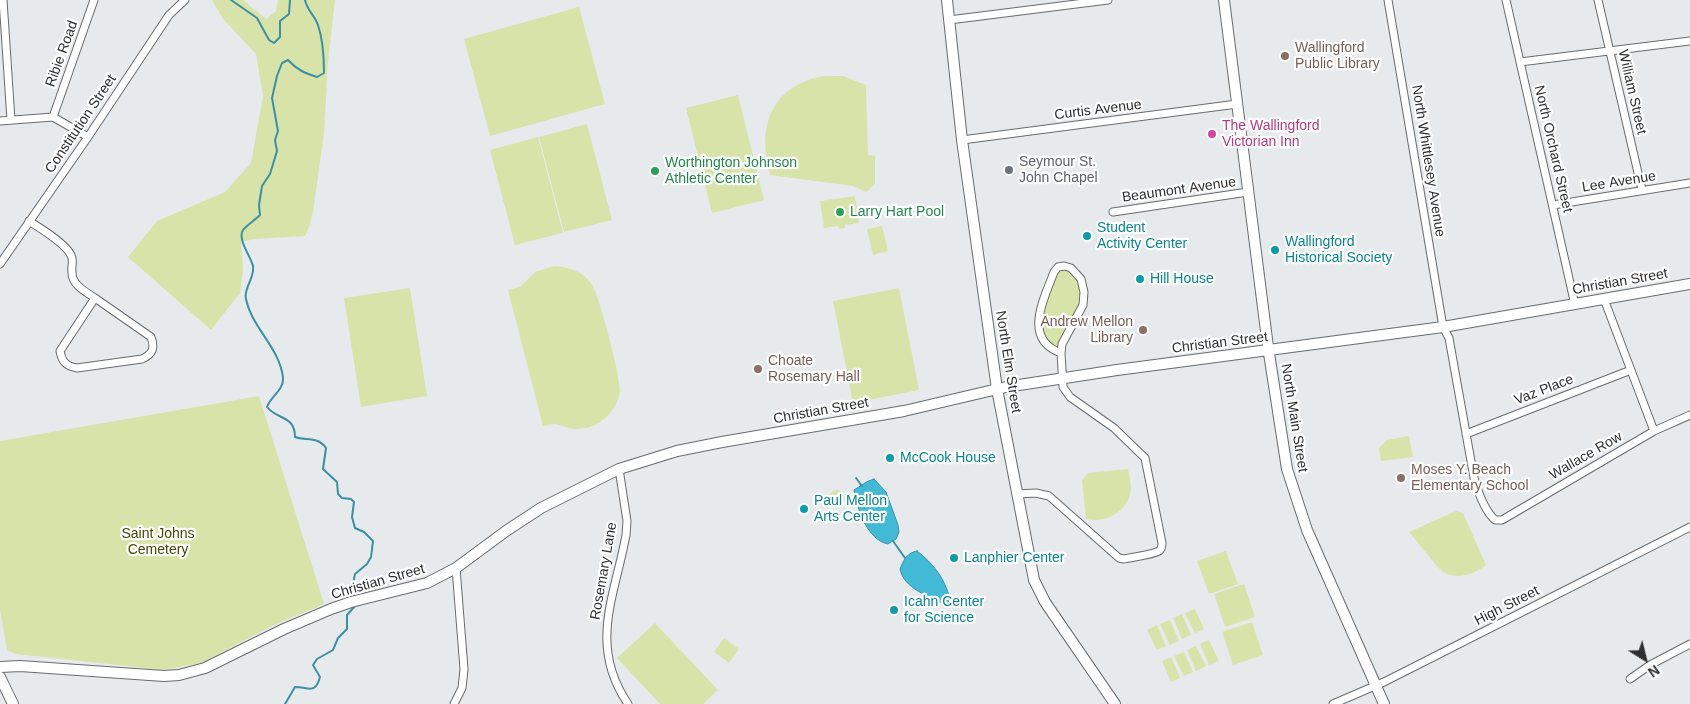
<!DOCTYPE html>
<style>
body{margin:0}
#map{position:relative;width:1690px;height:704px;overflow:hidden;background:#e6eaed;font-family:Helvetica,sans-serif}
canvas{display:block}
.north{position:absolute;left:1620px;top:634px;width:50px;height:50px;-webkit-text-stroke:4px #fff;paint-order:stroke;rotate:144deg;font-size:14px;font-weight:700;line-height:20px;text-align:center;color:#2d2e2f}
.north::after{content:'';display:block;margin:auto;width:18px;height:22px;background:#2d2e2f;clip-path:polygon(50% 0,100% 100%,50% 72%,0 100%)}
</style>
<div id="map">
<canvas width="1690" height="704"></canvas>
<div class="north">N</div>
</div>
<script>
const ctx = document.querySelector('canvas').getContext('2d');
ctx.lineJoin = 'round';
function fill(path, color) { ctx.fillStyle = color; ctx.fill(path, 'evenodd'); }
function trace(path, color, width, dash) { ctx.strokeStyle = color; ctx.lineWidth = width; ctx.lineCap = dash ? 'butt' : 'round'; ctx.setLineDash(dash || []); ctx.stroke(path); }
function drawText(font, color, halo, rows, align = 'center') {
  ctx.font = font + ' Helvetica,sans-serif'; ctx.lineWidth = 4.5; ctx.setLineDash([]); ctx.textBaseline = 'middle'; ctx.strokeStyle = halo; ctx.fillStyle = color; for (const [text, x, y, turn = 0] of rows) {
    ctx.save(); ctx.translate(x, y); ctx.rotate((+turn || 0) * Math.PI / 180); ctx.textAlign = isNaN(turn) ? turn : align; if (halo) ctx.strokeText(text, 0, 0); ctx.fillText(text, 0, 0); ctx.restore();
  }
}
fill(new Path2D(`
 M212,0H243L266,19L276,11L278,0H335L328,61L324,133L313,212L309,227L305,236L255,239L241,242L243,269L240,293L211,330L128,257L157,221L225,192L251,163L263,96L256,54L223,19Z
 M579,7L605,104L490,136L464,39Z
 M825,76H843L866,85L868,155L875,156V184L866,192L853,186L770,175C759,137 765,97 806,81C812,78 819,77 825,76Z
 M738,95L764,200L712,213L686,108Z
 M587,124L612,220L564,232L539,137Z
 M538,137L563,233L515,245L490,150Z
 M855,196L859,223L845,225V228L839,229L838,226L824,228L820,201Z
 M882,226L888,251L873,255L867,229Z
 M554,266C569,267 582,271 591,283C599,293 620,376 620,390C619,401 613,412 604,419C595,427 581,431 568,428C564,427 558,424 554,424C551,424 546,426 543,426L508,290L520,287L535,272Z
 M1058,267L1074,271L1083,285L1080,310L1059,352L1042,339L1039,312Z
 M410,288L427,396L361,407L344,298Z
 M899,288L919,390L853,403L833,301Z
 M259,396L324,604L274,625L201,663L164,670L16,654L7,650L0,610V441Z
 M1409,436L1413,457L1381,461L1379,448L1387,440Z
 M1128,469C1129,475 1131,482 1131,489C1129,510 1107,524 1086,519L1082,480L1088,473Z
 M829 498a8 8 0 1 1 16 0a8 8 0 1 1-16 0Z
 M1456,511L1463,513L1486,565C1475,574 1455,581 1442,571C1432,562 1419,543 1409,532Z
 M1226,551L1238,584L1209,594L1197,561Z
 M1244,584L1255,617L1225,627L1214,594Z
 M1195,609L1204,629L1195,633L1185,613Z
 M1182,614L1191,635L1182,639L1173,618Z
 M1170,620L1179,641L1170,645L1160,624Z
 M1252,622L1263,655L1233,665L1222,632Z
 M655,623L718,690L703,704H660L617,658Z
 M1157,625L1166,646L1157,650L1147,630Z
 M724,638L739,649L729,663L714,652Z
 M1209,640L1219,661L1209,665L1200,644Z
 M1196,646L1206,666L1196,671L1187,650Z
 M1184,652L1193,672L1184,676L1174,656Z
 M1171,657L1180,678L1171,682L1162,661Z`), '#d8e3aa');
const water = new Path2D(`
 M874,479L886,492L898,525L899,532L896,539L888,544C867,540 857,508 854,490C861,486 866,481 874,479Z
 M917,551C934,564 945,579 950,599L946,605C929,596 904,589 900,569C904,559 907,553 917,551Z`);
fill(water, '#43bad5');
trace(water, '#3c90a3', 1);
trace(new Path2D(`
 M231,0L257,18L269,40L274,43L280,37V21L289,14L290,0
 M305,0C307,10 315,16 318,25C323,40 324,57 324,73L317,77C305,73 297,70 288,60L282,63L277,76L272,98L278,131L275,140L277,151L270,174L262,186L259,205L260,215C255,220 247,225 243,230C237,239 251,257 253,266C255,278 243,289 246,299C252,328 280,348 283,378C284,390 270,397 267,407C277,420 295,415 295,437C306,441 318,436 326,448L323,469L337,482L338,494L342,498L351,499L354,502L352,517L355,528L364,532L373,541L371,557L367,564L355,574L353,584L354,597
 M856,478L862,486
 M893,541L905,558
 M285,704L295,687C309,687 315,695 320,677L313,665L317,659L333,650L338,638L347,629V615L355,606L354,604`), '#3c90a3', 2);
const street = new Path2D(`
 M3,0L11,120
 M1388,0L1443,327L1449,338L1474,478C1478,492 1484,510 1495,520H1502L1654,431L1690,415
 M1506,0L1575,305
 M1598,0L1642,190
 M949,20L1108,0
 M1520,62L1690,41
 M53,117L94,0
 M0,121L53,117L88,137
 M962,140L1237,104
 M1553,205L1690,183
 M1113,212L1248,192
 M29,221C40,228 65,243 71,255C74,261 71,266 72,273C72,285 86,292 95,298
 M0,264L88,137L169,15L185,0
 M95,298L151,337C155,348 153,354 142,359L77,368C66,366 62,362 60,351Z
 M1604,299L1654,431
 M1466,434L1631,370
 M619,469L627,521L626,535C615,596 588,645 628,704
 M1017,494L1036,493L1049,496L1119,558L1124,559C1132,557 1152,555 1159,551C1162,549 1162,546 1162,543L1145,458L1114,428L1070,397L1063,387L1061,353L1062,344L1083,305L1084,292L1081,279L1071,268L1064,266L1058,267L1054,272C1044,299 1022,339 1061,353
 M1630,679L1650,665L1690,644
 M454,704L462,688L464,669L456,568
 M1333,704L1384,682L1690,527`);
const secondary = new Path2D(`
 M947,0L962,140L997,389L1034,580L1045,602L1115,704
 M1224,0L1268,347L1287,469L1307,530L1384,704
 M0,667L20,666L164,676L179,675L205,668L284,629L331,609L351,602L427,583L456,568L506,531L541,508L619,469L677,451L722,442L904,411L1006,387L1117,370L1443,327L1690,284
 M0,677L13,704`);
trace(street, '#686b6e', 9);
trace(secondary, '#686b6e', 12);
trace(street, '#fff', 7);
trace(secondary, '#fff', 10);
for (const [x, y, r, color] of [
 [1285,56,5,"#8d6e63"],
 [1212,134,5,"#d1479c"],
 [1009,170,5,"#6b7280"],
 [655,171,5,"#2e9e5b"],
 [840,212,5,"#2e9e5b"],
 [1087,236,5,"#0f9aa8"],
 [1275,250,5,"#0f9aa8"],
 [1140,279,5,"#0f9aa8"],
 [1143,330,5,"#8d6e63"],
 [758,369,5,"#8d6e63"],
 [890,458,5,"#0f9aa8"],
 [1401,478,5,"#8d6e63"],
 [804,509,5,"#0f9aa8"],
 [954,558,5,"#0f9aa8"],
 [894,610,5,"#0f9aa8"]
]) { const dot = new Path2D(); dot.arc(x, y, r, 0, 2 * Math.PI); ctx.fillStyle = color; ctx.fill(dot); trace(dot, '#fff', 2); }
drawText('14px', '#785e54', '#fff', [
 ["Wallingford",1295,48],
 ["Public Library",1295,64],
 ["Andrew Mellon",1133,322,"right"],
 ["Library",1133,338,"right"],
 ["Choate",768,361],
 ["Rosemary Hall",768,377],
 ["Moses Y. Beach",1411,470],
 ["Elementary School",1411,486]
], 'left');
drawText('14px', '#2d2e2f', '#fff', [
 ["Ribie Road",62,54,-70],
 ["William Street",1632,92,77],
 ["Curtis Avenue",1098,110,-7],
 ["Constitution Street",81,124,-56],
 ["North Orchard Street",1553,149,77],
 ["North Whittlesey Avenue",1428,161,81],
 ["Lee Avenue",1619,182,-9],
 ["Beaumont Avenue",1179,190,-8],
 ["Christian Street",1620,282,-10],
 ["Christian Street",1220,343,-7],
 ["North Elm Street",1008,362,81],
 ["Vaz Place",1544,390,-21],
 ["Christian Street",821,411,-10],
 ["North Main Street",1294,418,81],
 ["Wallace Row",1586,456,-30],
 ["Rosemary Lane",604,571,-80],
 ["Christian Street",378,582,-16],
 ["High Street",1507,606,-27]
]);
drawText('14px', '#b23c85', '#fff', [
 ["The Wallingford",1222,126],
 ["Victorian Inn",1222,142]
], 'left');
drawText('14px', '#5b616d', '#fff', [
 ["Seymour St.",1019,162],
 ["John Chapel",1019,178]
], 'left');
drawText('14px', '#27864d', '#fff', [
 ["Worthington Johnson",665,163],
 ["Athletic Center",665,179],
 ["Larry Hart Pool",850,212]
], 'left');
drawText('14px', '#0d838f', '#fff', [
 ["Student",1097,228],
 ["Activity Center",1097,244],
 ["Wallingford",1285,242],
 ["Historical Society",1285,258],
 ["Hill House",1150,279],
 ["McCook House",900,458],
 ["Paul Mellon",814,501],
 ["Arts Center",814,517],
 ["Lanphier Center",964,558],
 ["Icahn Center",904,602],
 ["for Science",904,618]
], 'left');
drawText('14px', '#414907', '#fff', [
 ["Saint Johns",158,534],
 ["Cemetery",158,550]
]);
</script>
